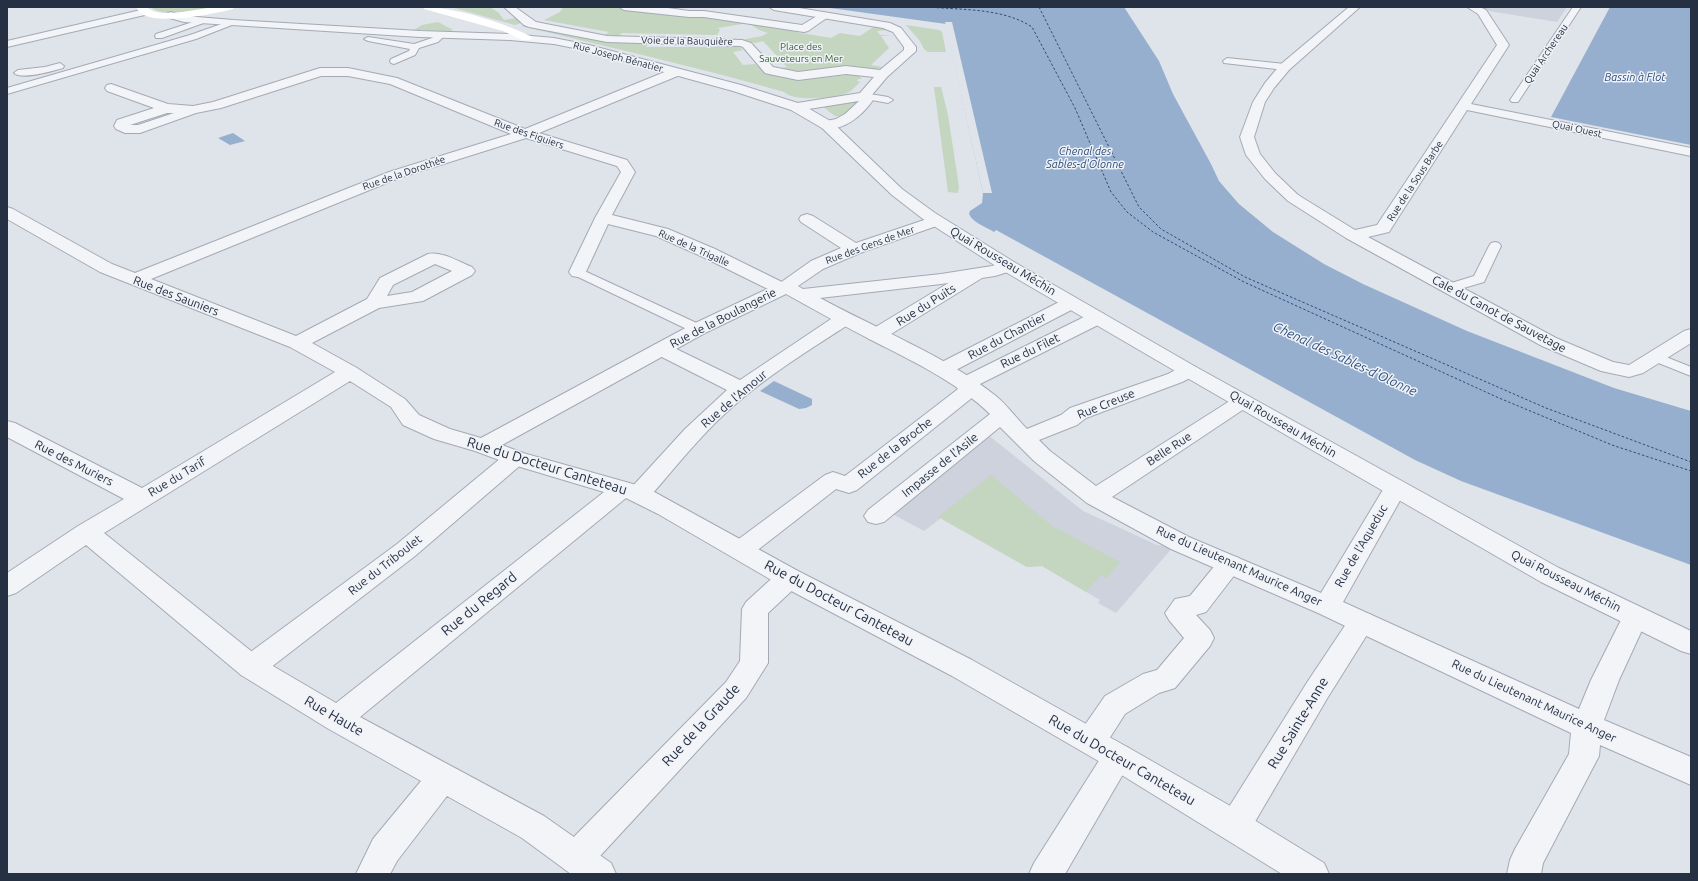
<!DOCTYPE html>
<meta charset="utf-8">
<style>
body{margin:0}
#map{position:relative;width:1698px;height:881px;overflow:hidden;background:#dfe3ea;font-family:Ubuntu,sans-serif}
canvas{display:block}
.frame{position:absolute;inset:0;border:8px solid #263043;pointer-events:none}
</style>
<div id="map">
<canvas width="1698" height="881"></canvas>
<div class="frame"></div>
</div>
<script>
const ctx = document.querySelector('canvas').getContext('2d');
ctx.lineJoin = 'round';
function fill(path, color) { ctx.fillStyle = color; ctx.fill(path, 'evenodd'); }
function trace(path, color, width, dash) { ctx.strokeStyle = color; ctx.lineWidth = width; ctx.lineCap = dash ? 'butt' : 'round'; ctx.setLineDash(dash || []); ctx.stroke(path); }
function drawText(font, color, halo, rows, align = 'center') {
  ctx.font = font + ' Ubuntu,sans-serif'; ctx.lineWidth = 3; ctx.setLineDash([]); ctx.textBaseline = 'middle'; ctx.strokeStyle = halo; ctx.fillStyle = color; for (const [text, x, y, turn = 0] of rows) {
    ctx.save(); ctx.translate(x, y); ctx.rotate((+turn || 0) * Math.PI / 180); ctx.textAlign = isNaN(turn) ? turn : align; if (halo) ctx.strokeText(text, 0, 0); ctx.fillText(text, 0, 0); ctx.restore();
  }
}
fill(new Path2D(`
 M1464,7H1567L1557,22Z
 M987,434L1083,511L1157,545L1173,547L1116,613L1098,603L1100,600L1042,566L1027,567L941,518L924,531L887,511Z`), '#cdd2dc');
fill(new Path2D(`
 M151,7H221C205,9 162,19 151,7Z
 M451,7H490L499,13L504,20L516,18L521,23L515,25Z
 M563,7H610L702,15L795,30V32L831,38L840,33L860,36L875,26L889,30L877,31L880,35H893L881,36L889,48L871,65L882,67V68L876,69L851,66L798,73L775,69L787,67L763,41L755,43L741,40L762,36L768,33L759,30L748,23L718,28L720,30L717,35L622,33L618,37L603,36L609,32L544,20L560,12Z
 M438,22L453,30L451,31L414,30L422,25Z
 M525,25L566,34L611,41L648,42L646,47H728L729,44L737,45L743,50L733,52L743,65L755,64L765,72L802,79L849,75L859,76L862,79H858L857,81L860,82C856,86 851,92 845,94C832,98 794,102 784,92C697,67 609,47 521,26Z
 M906,25L939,30L942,32L946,52H928L924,49L920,41Z
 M934,87H941L948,115L959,187L958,193L948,192Z
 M859,101L842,117L835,116L823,107L827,105Z
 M991,475L1052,526L1120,562L1107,578L1101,575L1086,592L1042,566L1027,567L938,517Z`), '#c4d5c0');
fill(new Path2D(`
 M823,7H1124L1159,61L1173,94L1211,164L1219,181L1239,204L1273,232L1324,264L1363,284L1467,331L1614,388L1691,411V565L1461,481L1415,460L996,230L994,232C986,227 972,222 969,214L970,211L982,203L983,193L946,24Z
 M1610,7H1691V145L1551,117Z
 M233,133L245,141L230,145L218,138Z
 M774,381L812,399V405L806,408L799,409L760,391Z`), '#97afce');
fill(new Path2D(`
 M945,22H952L992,193H983Z`), '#dfe3ea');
trace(new Path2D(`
 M928,7C962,10 1003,8 1032,27L1075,108L1111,192L1127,212L1153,232L1244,282L1499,398L1612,445L1691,471
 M1039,7L1139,207L1161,229L1245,277L1546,408L1691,462`), '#2c4c7b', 1, [2.5, 2]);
const service = new Path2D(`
 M1573,7H1581L1518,102H1512L1510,100Z
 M202,19H208L209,21L162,38H156L155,36L156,34Z
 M230,21H233L237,23L196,39L7,94V88L190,35Z
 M438,33H441L445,35L438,42L419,48L415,55L394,64L391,63L390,61L391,59L409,51L410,49L368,41L364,39L368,37L414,44L432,38Z
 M1227,58L1285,64L1289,67L1285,70L1224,63L1223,61Z
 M60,63L64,66L63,68C53,71 21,80 14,73L18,70L45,67Z
 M864,93L888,97L893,100L888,103L861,98L859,96L861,94Z
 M1495,242L1499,243L1501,246L1484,282L1450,292L1445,291L1443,288L1445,285L1474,276L1489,246L1491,243Z
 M578,268L703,326L705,329L703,332L698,333L693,332L574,275L572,272L574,269Z
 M1656,353L1691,367V376L1651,360L1649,357L1651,354Z`);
const pedestrian = new Path2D(`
 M619,7H661L689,11H704L802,25L822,13H830L831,15L808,31L804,32L704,17H689L624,10Z
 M709,248L715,249L788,285L791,289L788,293L782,294L776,293L703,257L701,253L703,249Z
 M976,269L982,270L985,274L982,278L883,339L876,341L869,339L866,335L869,331L970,270Z
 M1071,298L1077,299L1080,303L1077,307L950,373L943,375L936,373L933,369L936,365L1065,299Z
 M1097,312L1104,314L1106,318L1104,322L978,385L981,389L978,393L857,490L849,493L836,489L750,556L741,559L732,556L729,550L732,544L825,475L833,472L845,476L958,389L954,384L957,380L1090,314Z
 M844,313L851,315L853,319L851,323C809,350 766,376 729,410C699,437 674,469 647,500L639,502L631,500L627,494L631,488L685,429L727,390L654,353L651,349L654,345L661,343L668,345L740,380L837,315Z
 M515,451L523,453L526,458L523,463L415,556L261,675L251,678L241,675L237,667L241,659L397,544L507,453Z
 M1230,555L1239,558L1243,564L1206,612L1196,615L1210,630L1214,638L1210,646L1175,688L1159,693L1125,714L1102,750L1091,754L1080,750L1076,741L1080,732L1105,696L1143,674L1157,670L1184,638L1169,620L1165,613L1175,599L1190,596L1221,558Z
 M789,569L798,571L802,578L798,585L768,613V663L746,698L588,869L576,874L564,869L559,858L564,847L726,682L740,661L742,609L746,602L780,571Z
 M1362,612L1372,615L1375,622L1328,697L1246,837L1235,841L1224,837L1219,826L1224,815L1308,681L1352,615Z
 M1118,744L1129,748L1133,757L1065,874H1029L1034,863L1107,748Z`);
const minor = new Path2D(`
 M504,7H515L536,22L607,36L742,40L751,43L773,67L798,72L846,66L880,70L904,50V47L893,32L883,28L774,10L769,7H793L890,23L901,28L916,47V51L887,77L871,96L873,100C863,115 842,133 822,128L820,125L822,122L836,119L845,114L859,101L796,111L791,110L789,107L791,104L860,93L874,77L846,74L798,80L769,74L765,73L743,47L740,46L607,42L529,27L524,25Z
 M1349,7H1360L1289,70L1274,88L1265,102L1254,137L1260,154L1275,173L1298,195L1355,230L1377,225L1497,45L1478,14L1467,7H1480L1486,10L1509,45L1471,104L1691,148V156L1467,110L1389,232L1368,237L1556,338L1613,362L1629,365L1684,331L1691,329V343L1643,373L1629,377L1601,371L1542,346L1346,238L1288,201L1265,179L1246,155L1240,137L1253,102L1265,83L1281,64Z
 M320,68H348L397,78L525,129L672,69H680L682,72L680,75L539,133L627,160L635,172L612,215L668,229L715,249L717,253L715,257L709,258L703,257L656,236L608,224L584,276L578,277L572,276L569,272L595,218L621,172L617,166L526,138L399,178L151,279L296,336L367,299L380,278L428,254C442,251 459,262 472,267L475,271L472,275L423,301L379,308L312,343L357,368L405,399L419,415L450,429L481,438L691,325L780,283L811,261L841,248L801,222L799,219L801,216L807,214L813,216L856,243L930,218L936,216L942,218L944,221L942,224L860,253L823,269L798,286L803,289L941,274L992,266L1008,261L1014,262L1017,266L1014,270L995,276L941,284L820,298C877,329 946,356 996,396C1008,406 1016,418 1027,429L1061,415L1070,408L1168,374C1178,369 1185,364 1196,367L1199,371L1196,375L1182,382L1086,418L1077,425L1039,440L1050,451L1096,486L1236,397L1243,395L1250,397L1253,401L1250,405L1112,497L1189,537L1321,593L1387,483L1395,480L1403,483L1407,488L1343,602L1579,709L1591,680L1626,610L1635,607L1644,610L1648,617L1619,680L1604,720L1691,757V785L1600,745L1599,756L1543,863L1541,874H1507L1510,860L1515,849L1569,754L1571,733L1318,613L1171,549L1087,503L1034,461L1000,427L884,522L876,524L868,522L864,516L868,510L990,414C958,383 916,363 877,343C846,327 816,311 786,294L705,333L502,445L523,453L647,488L798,571L972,660L1129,748L1246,815L1324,863L1329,874H1282L1107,766L952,676L780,585L658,514L626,498L360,717L544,816L611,863L616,874H571L522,838L447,796L397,861L390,874H356L373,839L421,781L327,728L241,675L86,545L16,593L7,596V573L78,526L124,499L7,437V421L15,423L142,488L335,372L290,347L100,272L7,219V207L13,209L112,264L135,273L389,172L511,134L390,84L348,76H321L221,108L196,113L140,133H125L116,129L114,126L117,120L154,108L107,91L105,88L107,85L111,84L168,104L193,106L213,102ZM167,113H174L138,125H130ZM435,264L452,271L412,292L387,296L393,285ZM350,381L391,407L403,425L434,439L475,451L507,463L604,492L336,703L261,659L104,533Z`);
const tertiary = new Path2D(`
 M145,9L149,10L150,12L149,14L7,47V41Z
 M170,12L185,16L233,20L420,31L510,34L554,38L589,45L741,85L801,104L832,122L902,189L935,213L1014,262L1196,367L1559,568L1691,631V654L1681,651L1541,582L1182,375L1002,270L923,219L892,195L822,128L791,110L733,91L584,50L554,44L510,40L420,37L184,22L166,17L165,15Z`);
trace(service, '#a4aab5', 2);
trace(pedestrian, '#a4aab5', 2);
trace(minor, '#a4aab5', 2);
trace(tertiary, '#a4aab5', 2);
fill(service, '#f3f4f8');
fill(pedestrian, '#f3f4f8');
fill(minor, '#f3f4f8');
fill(tertiary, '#f3f4f8');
fill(new Path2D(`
 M136,7H147C159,20 199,8 215,7C221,6 228,7 234,7L233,9C213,14 160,25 142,14C140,13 137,9 136,7Z
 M423,7C454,7 502,22 530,36L532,38L530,40H522L503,31L424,9Z`), '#fff');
drawText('10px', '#263043', '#eff2f7', [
 ["Voie de la Bauquière",687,41,1],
 ["Quai Archereau",1546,54,-56],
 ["Rue Joseph Bénatier",618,57,15],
 ["Quai Ouest",1577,129,12],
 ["Rue des Figuiers",529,134,19],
 ["Rue de la Dorothée",404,173,-19],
 ["Rue de la Sous Barbe",1415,181,-57],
 ["Rue des Gens de Mer",870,245,-20],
 ["Rue de la Trigalle",694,248,24]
]);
drawText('10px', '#396032', '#eff2f7', [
 ["Place des",801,47],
 ["Sauveteurs en Mer",801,59]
]);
drawText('italic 11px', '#2c4c7b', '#eff2f7', [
 ["Bassin à Flot",1635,77],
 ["Chenal des",1085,151],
 ["Sables-d'Olonne",1085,164]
]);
drawText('12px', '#263043', '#eff2f7', [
 ["Quai Rousseau Méchin",1003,261,31],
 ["Rue des Sauniers",176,296,21],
 ["Rue du Puits",926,305,-32],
 ["Cale du Canot de Sauvetage",1499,314,28],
 ["Rue de la Boulangerie",723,318,-27],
 ["Rue du Chantier",1007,336,-28],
 ["Rue du Filet",1030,351,-26],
 ["Rue de l'Amour",734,399,-40],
 ["Rue Creuse",1106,404,-22],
 ["Quai Rousseau Méchin",1283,424,30],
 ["Rue de la Broche",895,448,-38],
 ["Belle Rue",1169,449,-33],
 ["Rue des Muriers",74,463,27],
 ["Impasse de l'Asile",940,465,-39],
 ["Rue du Tarif",177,477,-31],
 ["Rue de l'Aqueduc",1361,546,-60],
 ["Rue du Triboulet",385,565,-38],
 ["Rue du Lieutenant Maurice Anger",1239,566,24],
 ["Quai Rousseau Méchin",1566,581,27],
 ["Rue du Lieutenant Maurice Anger",1534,701,25]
]);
drawText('italic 13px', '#2c4c7b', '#eff2f7', [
 ["Chenal des Sables-d'Olonne",1345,359,25]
]);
drawText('14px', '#263043', '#eff2f7', [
 ["Rue du Docteur Canteteau",547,466,17],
 ["Rue du Docteur Canteteau",839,603,28],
 ["Rue du Regard",479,604,-39],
 ["Rue Haute",334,716,30],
 ["Rue Sainte-Anne",1298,723,-59],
 ["Rue de la Graude",701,725,-47],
 ["Rue du Docteur Canteteau",1122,760,30]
]);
</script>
